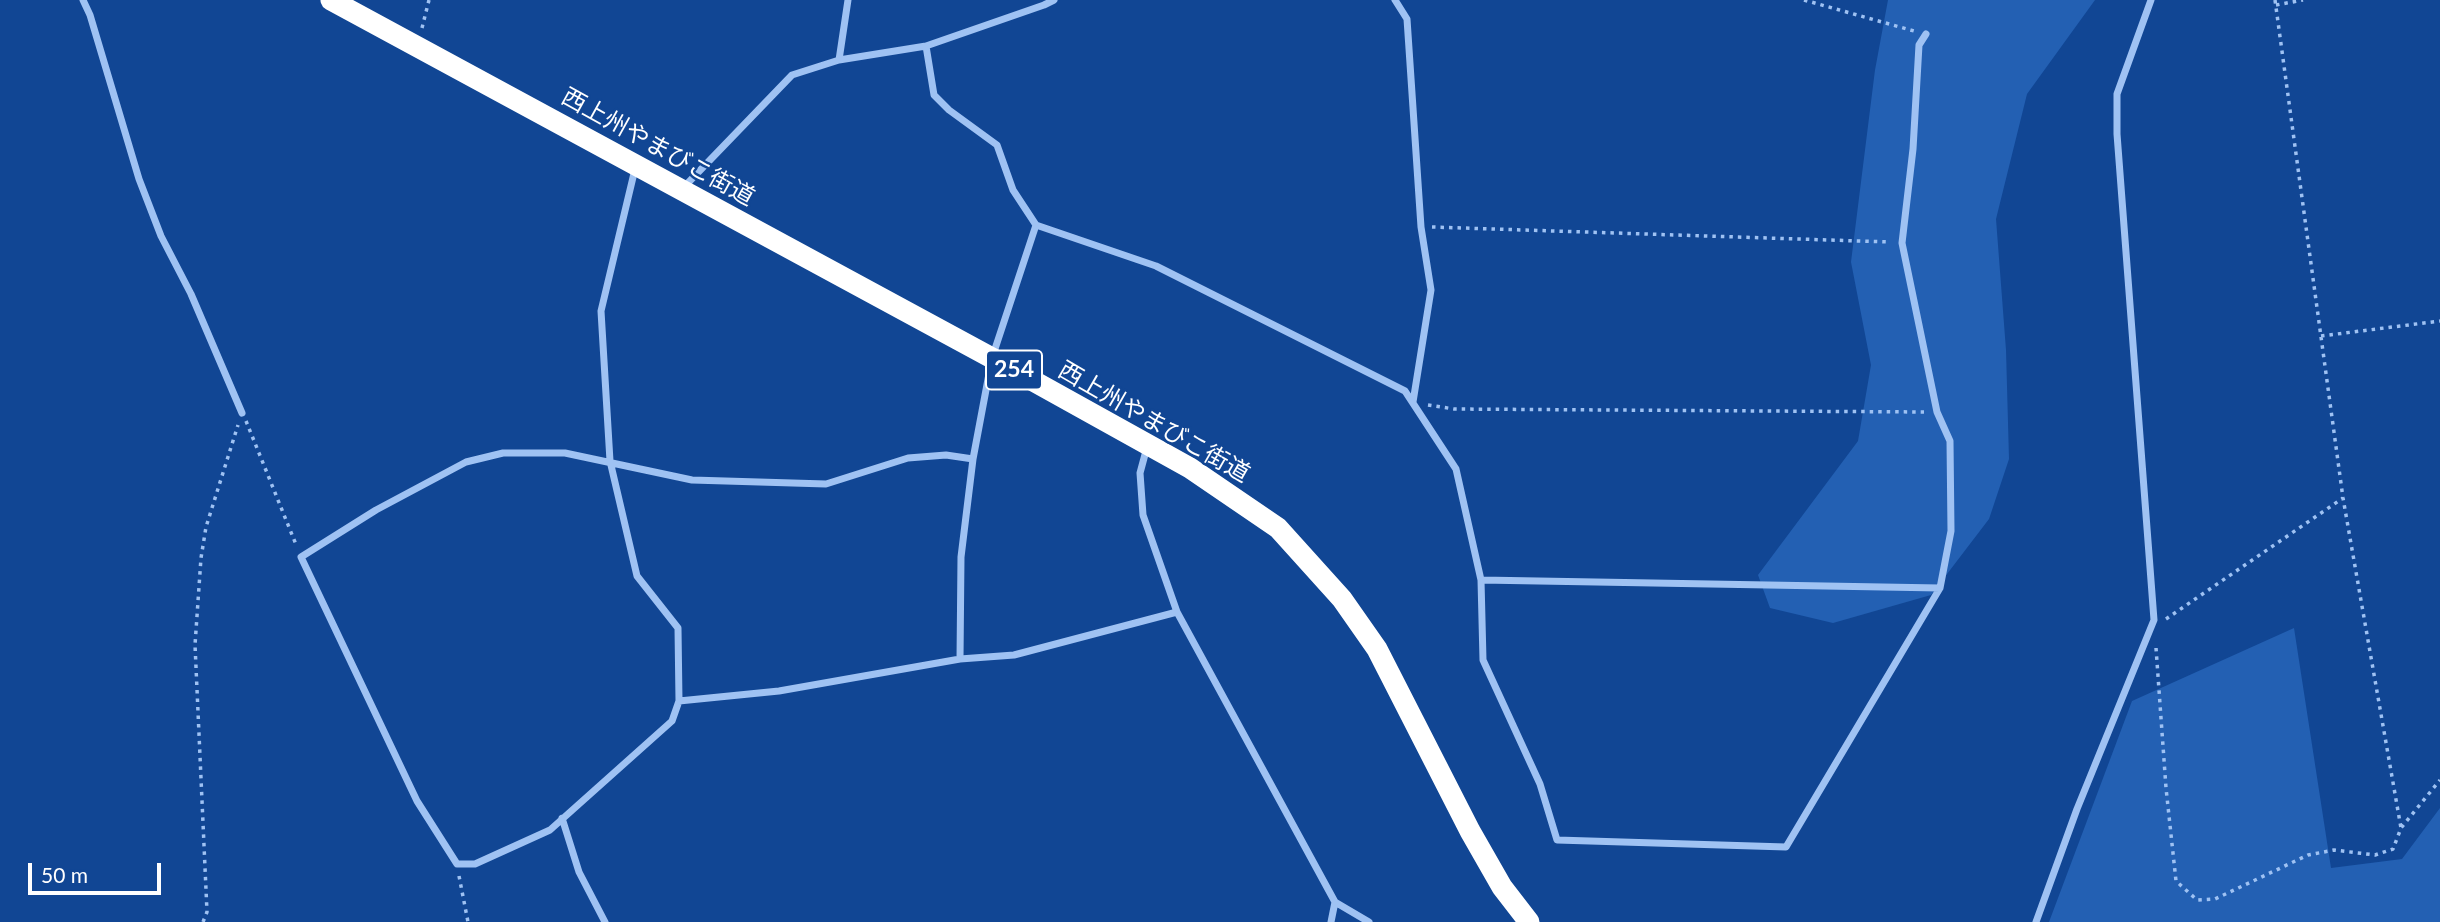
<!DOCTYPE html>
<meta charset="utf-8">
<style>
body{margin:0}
#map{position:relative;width:2440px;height:922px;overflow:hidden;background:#114694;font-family:Lato,sans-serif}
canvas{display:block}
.scale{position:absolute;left:28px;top:863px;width:133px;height:32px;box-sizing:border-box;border:4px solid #fff;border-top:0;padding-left:9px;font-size:21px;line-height:24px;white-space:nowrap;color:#fff;-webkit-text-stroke:5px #114694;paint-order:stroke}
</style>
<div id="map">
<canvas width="2440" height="922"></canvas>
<div class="scale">50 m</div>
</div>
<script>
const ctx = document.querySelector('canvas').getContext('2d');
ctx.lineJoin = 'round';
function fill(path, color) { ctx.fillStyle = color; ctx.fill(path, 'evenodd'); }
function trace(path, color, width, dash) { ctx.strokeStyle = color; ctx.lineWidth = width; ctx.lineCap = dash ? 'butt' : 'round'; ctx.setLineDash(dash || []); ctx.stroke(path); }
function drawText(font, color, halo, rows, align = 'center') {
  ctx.font = font + ' Lato,"Noto Sans JP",sans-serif'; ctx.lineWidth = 5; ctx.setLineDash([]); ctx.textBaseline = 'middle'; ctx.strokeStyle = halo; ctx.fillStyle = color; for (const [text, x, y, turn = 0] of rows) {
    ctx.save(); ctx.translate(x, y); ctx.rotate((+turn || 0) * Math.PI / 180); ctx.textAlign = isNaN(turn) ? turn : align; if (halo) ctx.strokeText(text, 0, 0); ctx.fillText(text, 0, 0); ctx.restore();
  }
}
fill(new Path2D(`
 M1888,0H2095L2027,94L1996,219L2006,350L2009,459L1989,519L1931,595L1833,623L1770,608L1758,575L1858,441L1871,365L1851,262L1875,70Z
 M2294,628L2331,868L2402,859L2440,808V922H2049L2132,701Z`), '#2360b3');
trace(new Path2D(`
 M1804,0L1914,31
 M2275,0L2343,498L2401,828
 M2276,5L2303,0
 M422,28L429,0
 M1432,227L1890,242
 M2321,336L2440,321
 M1428,405L1454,409L1924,412
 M246,421L297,547
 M2166,619L2343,498
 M2156,648L2166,788L2176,881L2197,900L2215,899L2308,855L2334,850L2375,855L2393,849L2401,828L2440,780
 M459,876L468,922
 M203,922L207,912L195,645L201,558L206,527L238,425`), '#9fc2f3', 3.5, [3.5, 5]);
trace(new Path2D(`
 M83,0L90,15L139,179L161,236L191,294L242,413
 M1395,0L1407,19L1421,227L1431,290L1413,402
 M926,46L934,95L949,110L997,145L1013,190L1036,225L1156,266L1405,391L1456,469L1481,580L1483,660L1540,784L1557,840L1786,847L1940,588L1951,531L1950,441L1937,412L1902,243L1913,149L1919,45L1926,34
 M839,60L848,0
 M635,169L601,311L610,461L637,576L678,628L679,701L672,721L550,830L475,864H457L417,801L301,557L376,510L466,462L503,453H565L692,480L826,484L908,458L946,455L973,459
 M684,187L792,75L839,60L926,46L1044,5L1054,0
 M1147,447L1140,473L1143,515L1177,612L1335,902L1369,922
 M1481,580L1940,588
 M960,659L961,557L973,459L992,358L1036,225
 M679,701L779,691L960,659L1014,655L1177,612
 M562,818L579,872L605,922
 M1331,922L1335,902
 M2036,922L2077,809L2154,620L2117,134V94L2151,0`), '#9fc2f3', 7);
trace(new Path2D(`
 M331,0L992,358L1190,468L1278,528L1342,599L1377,649L1470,831L1502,887L1529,922`), '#fff', 21);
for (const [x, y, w] of [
 [1014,370,56]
]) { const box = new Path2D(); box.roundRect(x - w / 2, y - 19.5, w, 39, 5); ctx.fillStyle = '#114694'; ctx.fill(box); trace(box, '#fff', 2); }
drawText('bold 23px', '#fff', null, [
 ["254",1014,370]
]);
drawText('24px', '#fff', '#114694', [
 ["西上州やまびこ街道",658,147,29],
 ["西上州やまびこ街道",1154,422,30]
]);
</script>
